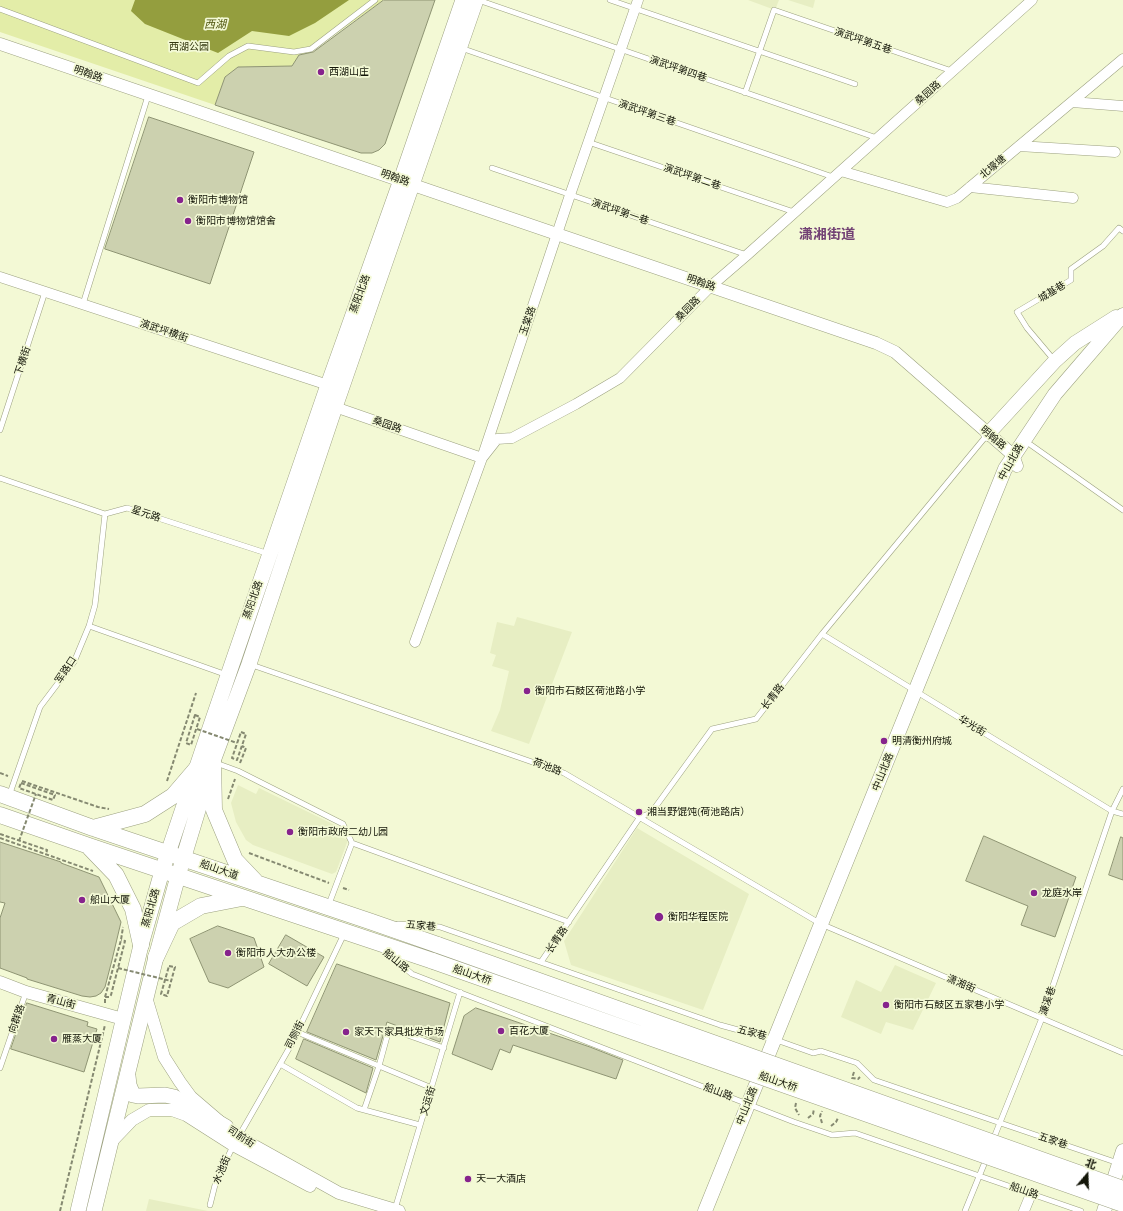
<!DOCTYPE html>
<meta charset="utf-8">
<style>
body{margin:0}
#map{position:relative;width:1123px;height:1211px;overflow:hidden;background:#f3f9d5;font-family:"IBM Plex Sans","Noto Sans SC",sans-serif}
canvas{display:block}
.north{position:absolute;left:1067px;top:1155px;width:40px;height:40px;-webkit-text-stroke:3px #f3f9d5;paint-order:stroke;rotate:19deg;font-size:11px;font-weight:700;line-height:16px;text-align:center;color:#131508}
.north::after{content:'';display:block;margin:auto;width:14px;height:18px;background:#131508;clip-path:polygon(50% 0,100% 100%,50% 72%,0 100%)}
</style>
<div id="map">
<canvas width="1123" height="1211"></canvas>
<div class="north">北</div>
</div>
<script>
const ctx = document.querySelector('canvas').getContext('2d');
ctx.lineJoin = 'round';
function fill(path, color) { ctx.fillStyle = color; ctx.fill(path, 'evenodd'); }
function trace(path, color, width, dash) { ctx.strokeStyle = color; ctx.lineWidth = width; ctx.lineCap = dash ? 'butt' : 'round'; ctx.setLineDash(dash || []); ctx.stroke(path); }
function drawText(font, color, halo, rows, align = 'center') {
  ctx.font = font + ' "IBM Plex Sans","Noto Sans SC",sans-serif'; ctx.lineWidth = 3.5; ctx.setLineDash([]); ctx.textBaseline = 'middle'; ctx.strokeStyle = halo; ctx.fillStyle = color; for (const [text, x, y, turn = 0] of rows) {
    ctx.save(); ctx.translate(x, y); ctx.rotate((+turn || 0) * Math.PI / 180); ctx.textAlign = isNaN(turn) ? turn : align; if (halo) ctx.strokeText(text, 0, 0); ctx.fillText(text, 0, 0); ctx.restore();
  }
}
fill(new Path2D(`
 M748,0H779L775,10Z
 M788,0H815L813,8Z
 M517,617L572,632L529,744L491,731L500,710L509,671L492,666L496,655L490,653L497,622L514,626Z
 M238,785L256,794L259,788L341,828L338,836L348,840L336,872L332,874L253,845L246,840L236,822L231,803Z
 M637,828L749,894L703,1010L571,965L564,941Z
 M895,965L936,983L913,1030L886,1022L881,1034L841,1017L856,980L881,992Z
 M149,1199L208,1211H146Z`), '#e7eec3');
fill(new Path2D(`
 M0,0H384L317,47L309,54H300L292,66L238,67L225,77L215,105L0,32Z`), '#e3eda8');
fill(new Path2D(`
 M135,0H349L315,23L289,36L252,31L218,53L145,24L131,11Z`), '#949e3e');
const building = new Path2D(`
 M384,0H435L385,144L379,150L372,153H361L215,105L225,77L238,67L292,66L299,55L313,52Z
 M149,117L254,152L210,284L105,249Z
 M984,836L1076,877L1055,937L1021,925L1028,906L966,881Z
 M1121,837L1123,838V880L1109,875Z
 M0,842L61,862V863L99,877L121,922L112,960L105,987L101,993L96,996L90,997L82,996L27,979V978L0,968V918L5,903L0,902Z
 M218,926L254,938L264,967L228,988L209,982L190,939Z
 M286,935L324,957L307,986L269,964Z
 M337,964L450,1003L440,1042L387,1022L376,1060L307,1032Z
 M27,1003L88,1022L87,1026L97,1029L84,1072L11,1049Z
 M476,1008L590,1047L623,1060L616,1079L513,1045L510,1053L500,1049L492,1070L452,1054L464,1016Z
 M304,1039L373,1068L366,1093L296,1059Z`);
fill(building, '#ccd1af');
trace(building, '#8e9473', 1);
const service = new Path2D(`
 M478,0L877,138
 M610,0L855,84
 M0,9L198,83L229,56L248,46L294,52L311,49L375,0
 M461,48L833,177
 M745,93L774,10L952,71
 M588,142L794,212
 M492,168L747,255
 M83,304L147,99
 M1054,360L1027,328L1017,312L1071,280V269L1103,246L1119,228L1123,231
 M0,430L45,292
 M1031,445L1123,510
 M0,478L105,514L127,508L269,554
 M89,626L227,675
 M822,634L1112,811L1123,814
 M249,664L564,773L821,924L1123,1053
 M216,763L238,771L343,824L352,843L569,922
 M9,796L40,707L74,662L89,626L95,605L105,514
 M329,904L352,843
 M398,924L440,927L720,1025L782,1042L813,1053L821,1051L857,1063L874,1080L1118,1163
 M383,950L412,974L794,1122L832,1135L855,1133L1081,1211
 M541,962L640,817L651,813L712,729L756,719L822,634L987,435
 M297,1032L432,1088
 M280,1064L357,1108L420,1125
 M0,1068L26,992
 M364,1110L379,1066L388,1033L396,1031L444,1048
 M239,1136L291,1045L344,934
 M993,1140L1042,1018L1112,811L1123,789
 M210,1205L216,1181L234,1144
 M395,1209L460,992
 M965,1211L987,1157`);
const minor = new Path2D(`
 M1072,102L1123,106
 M1019,146L1115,152
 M841,171L947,202L957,198L1123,59
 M970,187L1073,198
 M0,277L328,385
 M335,407L482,458L497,439L512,438L576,404L620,378L711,286L747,255L1032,0
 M415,642L482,458L570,195L638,0
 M1024,1211L1031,1194`);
const tertiary = new Path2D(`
 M0,44L876,343L895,352L1013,455L1017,466
 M0,982L26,992L123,1019
 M146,997L164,1057L180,1082L191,1097L226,1127L251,1144L339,1193L399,1211
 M111,1142L132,1120L149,1110H172L186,1115L233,1145L310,1186`);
const secondary = new Path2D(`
 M988,434L1055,361L1075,343L1116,317
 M705,1211L1005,469L1055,394L1123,315
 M1104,1211L1123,1151`);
const primary = new Path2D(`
 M128,1076L129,1085L133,1095L138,1096L165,1095L174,1097L226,1127
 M78,1211L141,945L162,871L210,728L328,385L401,180L463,0
 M94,1211L156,957L178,876L213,761L249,664L335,407L476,0`);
const trunk = new Path2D(`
 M213,761L214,810L235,860L255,881
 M0,794L93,828L372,922L438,945
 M0,815L89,846L433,961
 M93,828L145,814L173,796L197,768
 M90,848L116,875L133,909L141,945
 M156,957L172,923L201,906L242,898`);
trace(service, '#9ca180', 6);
trace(minor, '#9ca180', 11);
trace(tertiary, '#9ca180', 13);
trace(secondary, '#9ca180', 15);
trace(primary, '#9ca180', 16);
trace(trunk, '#9ca180', 17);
trace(new Path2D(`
 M195,715L200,717L191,745L186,743Z
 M241,732L246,734L237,760L232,758Z
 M240,763L246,748L242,746
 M0,773L8,776
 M22,781L98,807L109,809
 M167,781L196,693
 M21,783L55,795L53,800L19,788Z
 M228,799L235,779
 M0,834L47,850L46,855
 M0,838L93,871
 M249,853L329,883
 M343,888L349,890
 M169,966L175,967L167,996L161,994Z
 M105,997H109L111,995L125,941L121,940
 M105,1003V997L121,940L123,927
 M854,1072L852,1078L858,1079L860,1077
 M796,1103L795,1108L799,1115
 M808,1118L813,1114L814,1109
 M822,1123L820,1116L822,1111
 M831,1126L836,1122L838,1118
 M60,1211L105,1025`), '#858971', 2, [4, 2]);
trace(service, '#fff', 5);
trace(minor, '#fff', 10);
trace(tertiary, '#fff', 12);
trace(secondary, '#fff', 14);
trace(primary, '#fff', 15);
trace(trunk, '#fff', 16);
const trunkBridge = new Path2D(`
 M438,945L1123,1189
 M433,961L1123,1204`);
trace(trunkBridge, '#9ca180', 17, []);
trace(new Path2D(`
 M197,729L237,743
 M19,841L36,794
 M118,968L171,981`), '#858971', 2, [4, 2]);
trace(trunkBridge, '#fff', 16);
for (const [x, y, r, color] of [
 [321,72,4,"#86238d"],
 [180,200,4,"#86238d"],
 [188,221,4,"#86238d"],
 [527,691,4,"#86238d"],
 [884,741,4,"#86238d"],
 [639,812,4,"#86238d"],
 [290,832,4,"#86238d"],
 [1034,893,4,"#86238d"],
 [82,900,4,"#86238d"],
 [659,917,5,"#86238d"],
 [228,953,4,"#86238d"],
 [886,1005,4,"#86238d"],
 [501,1031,4,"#86238d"],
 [346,1032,4,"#86238d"],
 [54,1039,4,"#86238d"],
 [468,1179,4,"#86238d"]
]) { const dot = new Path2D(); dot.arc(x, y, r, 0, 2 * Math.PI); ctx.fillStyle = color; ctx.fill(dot); trace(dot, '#f3f9d5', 1.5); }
drawText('10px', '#131508', '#f3f9d5', [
 ["演武坪第五巷",863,41,19],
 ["演武坪第四巷",678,69,19],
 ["明翰路",88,74,19],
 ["桑园路",928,93,-42],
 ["演武坪第三巷",647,113,19],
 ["北壕塘",993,167,-40],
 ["演武坪第二巷",692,177,19],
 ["明翰路",395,178,19],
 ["演武坪第一巷",620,212,19],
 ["明翰路",701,283,19],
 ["城基巷",1052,292,-31],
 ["蒸阳北路",360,294,-70],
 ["桑园路",688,309,-45],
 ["玉棠路",528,321,-71],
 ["演武坪横街",164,331,18],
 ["下横街",23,361,-72],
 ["桑园路",387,425,19],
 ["明翰路",993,438,40],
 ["中山北路",1011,462,-61],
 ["星元路",146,514,18],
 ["蒸阳北路",253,600,-71],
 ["军路口",66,670,-57],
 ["长青路",773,697,-52],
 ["华光街",972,726,31],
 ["荷池路",547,767,20],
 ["中山北路",883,772,-68],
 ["船山大道",219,870,19],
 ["蒸阳北路",151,908,-74],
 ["五家巷",421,926,5],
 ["长青路",557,940,-56],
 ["船山路",396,961,39],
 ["船山大桥",472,975,19],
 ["潇湘街",961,984,23],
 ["濂溪巷",1048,1001,-71],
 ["青山街",61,1002,15],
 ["向群路",17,1019,-71],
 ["五家巷",752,1033,15],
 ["司侧街",295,1035,-63],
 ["船山大桥",778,1082,19],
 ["船山路",718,1092,21],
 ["文运街",428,1101,-73],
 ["中山北路",747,1106,-68],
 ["司前街",241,1137,33],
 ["五家巷",1053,1141,18],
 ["水池街",222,1170,-67],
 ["船山路",1024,1191,19]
]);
drawText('10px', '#33370f', '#f3f9d5', [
 ["西湖公园",189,47]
]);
drawText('10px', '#131508', '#f3f9d5', [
 ["西湖山庄",329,72],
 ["衡阳市博物馆",188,200],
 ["衡阳市博物馆馆舍",196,221],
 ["衡阳市石鼓区荷池路小学",535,691],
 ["明清衡州府城",892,741],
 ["湘当野馄饨(荷池路店）",647,812],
 ["衡阳市政府二幼儿园",298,832],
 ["龙庭水岸",1042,893],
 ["船山大厦",90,900],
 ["衡阳华程医院",668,917],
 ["衡阳市人大办公楼",236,953],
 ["衡阳市石鼓区五家巷小学",894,1005],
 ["百花大厦",509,1031],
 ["家天下家具批发市场",354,1032],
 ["雁蒸大厦",62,1039],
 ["天一大酒店",476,1179]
], 'left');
drawText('italic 11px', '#4e540c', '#f3f9d5', [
 ["西湖",215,25]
]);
drawText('bold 14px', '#724174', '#f3f9d5', [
 ["潇湘街道",827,235]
]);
</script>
